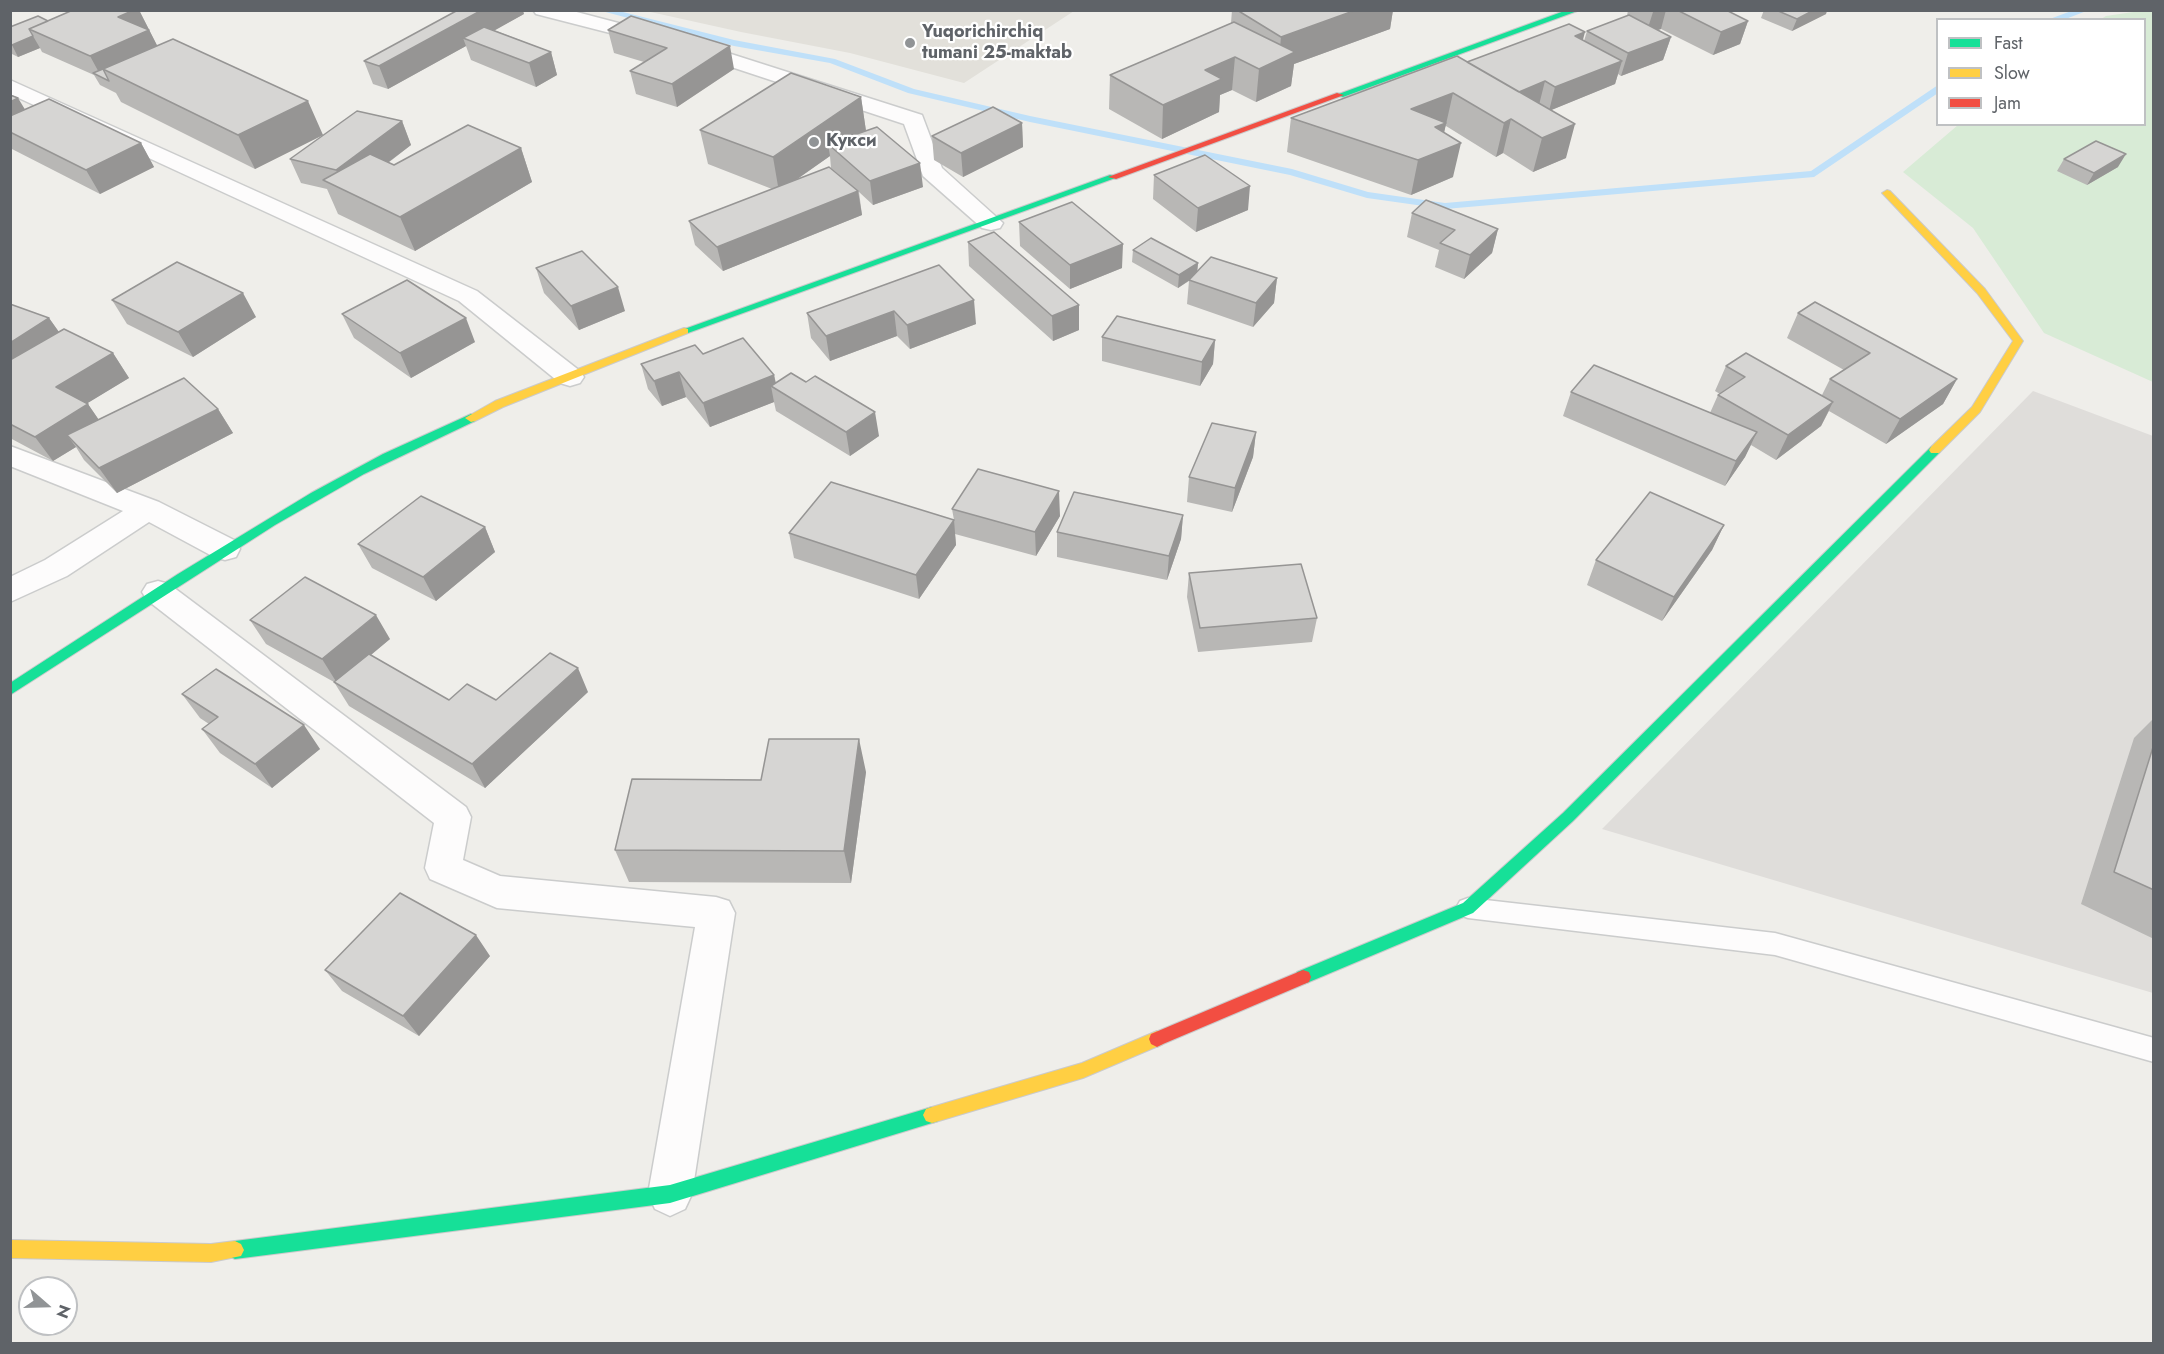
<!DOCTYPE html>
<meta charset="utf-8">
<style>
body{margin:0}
#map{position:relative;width:2164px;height:1354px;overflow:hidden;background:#efeeea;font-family:Jost,sans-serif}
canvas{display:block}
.frame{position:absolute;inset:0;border:12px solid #5f6368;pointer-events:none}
.legend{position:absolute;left:1936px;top:18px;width:210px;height:108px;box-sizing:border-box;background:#fff;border:2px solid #bfc1c3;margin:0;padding:8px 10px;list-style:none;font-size:18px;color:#5f6368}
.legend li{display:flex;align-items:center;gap:12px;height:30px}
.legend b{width:30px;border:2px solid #bfc1c3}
.north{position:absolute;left:18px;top:1276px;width:60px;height:60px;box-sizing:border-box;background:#fff;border:2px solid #bfc1c3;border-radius:50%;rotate:110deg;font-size:16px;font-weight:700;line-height:24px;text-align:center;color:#5f6368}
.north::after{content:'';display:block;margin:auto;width:21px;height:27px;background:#919496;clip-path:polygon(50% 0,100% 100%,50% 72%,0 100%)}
</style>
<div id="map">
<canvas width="2164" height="1354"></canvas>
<div class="frame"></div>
<ul class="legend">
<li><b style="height:8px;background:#16e098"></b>Fast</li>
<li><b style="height:8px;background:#ffcf43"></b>Slow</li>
<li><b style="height:8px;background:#f24e42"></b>Jam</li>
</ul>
<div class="north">N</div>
</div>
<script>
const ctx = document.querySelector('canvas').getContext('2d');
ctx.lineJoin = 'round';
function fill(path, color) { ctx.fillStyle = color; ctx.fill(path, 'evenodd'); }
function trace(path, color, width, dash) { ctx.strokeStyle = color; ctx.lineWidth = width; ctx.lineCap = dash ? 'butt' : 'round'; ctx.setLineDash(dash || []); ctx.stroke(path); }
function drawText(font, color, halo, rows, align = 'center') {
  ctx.font = font + ' Jost,sans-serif'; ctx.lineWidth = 4.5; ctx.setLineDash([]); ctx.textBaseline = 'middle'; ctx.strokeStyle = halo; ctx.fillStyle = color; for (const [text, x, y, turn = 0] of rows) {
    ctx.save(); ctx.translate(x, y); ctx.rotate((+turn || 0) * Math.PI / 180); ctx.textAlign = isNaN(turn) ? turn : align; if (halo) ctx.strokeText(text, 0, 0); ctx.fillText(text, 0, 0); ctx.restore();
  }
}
fill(new Path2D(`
 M2033,391L2153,436V993L1602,829Z`), '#dfddda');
fill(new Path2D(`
 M646,11L1074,10V11L964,83L850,53L741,32Z`), '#e2e0da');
fill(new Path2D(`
 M2140,11H2153V382L2044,333L1973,228L1903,172L1958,125L2144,124V20L2101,19L2106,16Z`), '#d8ebd6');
fill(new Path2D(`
 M598,10H615L734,40L835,59L914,89L1030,116L1292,169L1368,192L1445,203L1811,171L1938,85V93L1814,177L1445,209L1367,198L1290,175L1030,122L908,93L830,63L734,46Z
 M2074,10H2089L2063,20H2047Z`), '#bfe0f9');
const lane = new Path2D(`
 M1468,898L1775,933L2154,1038V1062L1775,955L1468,918L1460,915L1456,908L1460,901Z`);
const street = new Path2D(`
 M533,10H569L706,46L922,115L942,168L1003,223L1000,228L991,230L982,228L923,176L904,124L692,54L536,14Z
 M10,80L477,291L580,371L584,377L580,383L570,386L560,383L459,301L10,94Z
 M10,446L159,502L236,541L240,549L236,557L225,560L214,557L149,522L67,576L10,602V577L45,560L123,511L10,466Z
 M158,581L169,584L466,807L471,817L463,860L500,876L716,897L729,901L735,913L692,1194L685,1209L670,1216L655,1209L648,1194L695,927L497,908L430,879L425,868L434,823L147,600L142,592L147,584Z`);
const fast = new Path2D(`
 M1567,10H1580L1343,97L1336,95Z
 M1110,175L1118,177L688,333H680L679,331Z
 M471,414L475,415V421L364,474L275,525L10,695V683L178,574L311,493L383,454Z
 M1935,446L1939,447L1941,450L1939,453L1573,821L1473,913L1309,982L1303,984L1297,982L1295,977L1297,972L1463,903L1563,813L1931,447Z
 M932,1107L938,1109L941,1115L938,1121L932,1123L670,1203L235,1259L229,1256L226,1250L229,1244L235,1241L670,1185Z`);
const slow = new Path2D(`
 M1887,190L1890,191L1985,289L2023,341L1980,412L1939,453H1931L1929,450L1931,447L1972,407L2013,341L1977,293L1884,195L1882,193Z
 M684,328L688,329V333L503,407L475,421L471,422L465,418L495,401Z
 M1157,1031L1163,1034L1165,1039L1163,1044L1083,1078L932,1123L926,1121L923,1115L926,1109L932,1107L1082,1063Z
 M10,1240L211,1244L235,1241L241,1244L244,1250L241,1256L211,1262L10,1258Z`);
const jam = new Path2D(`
 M1337,93L1344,95L1116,179L1108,177Z
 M1303,970L1309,972L1311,977L1309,982L1163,1044L1157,1047L1151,1044L1149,1039L1151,1034Z`);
trace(lane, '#cbcccc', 3);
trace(street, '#cbcccc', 3);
trace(fast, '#cacacb', 2);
trace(slow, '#cacacb', 2);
trace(jam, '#cacacb', 2);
fill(lane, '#fdfcfc');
fill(street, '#fdfcfc');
fill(fast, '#16e098');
fill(slow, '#ffcf43');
fill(jam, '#f24e42');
fill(new Path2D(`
 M139,10L157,46L323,135L255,169L121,102L116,93L100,85L94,75L42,52L40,48L18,57L10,53V27L48,21Z
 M1232,10H1393L1390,29L1294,64L1291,86L1256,102L1232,90L1220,95L1219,112L1162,139L1109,109L1110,75L1231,23Z
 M1628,10H1726L1748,21L1740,44L1713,55L1661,29L1657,30L1671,37L1663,60L1621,76L1618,74L1615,84L1551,110L1566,158L1533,172L1503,153L1496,157L1446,126L1445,127L1444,132L1453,177L1411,195L1287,152L1291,118L1467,62L1584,41L1587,31L1627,16Z
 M1764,10H1827L1826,14L1792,31L1761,18Z
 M524,14L494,30L551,52L557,75L536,87L471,60L466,46L388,89L373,84L364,61Z
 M608,30L734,69L677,107L636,94L630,71L644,62L614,53Z
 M10,95L25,110L141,143L154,167L100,194L10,148Z
 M861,97L866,131L923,187L873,205L859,192L862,215L723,271L695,245L689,221L772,189L708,164L700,130ZM830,156L831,168L849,183L795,180Z
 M402,121L411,145L388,163L394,165L521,148L532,182L415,251L338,214L327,189L301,183L290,159Z
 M1022,123L1023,147L963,177L934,160L932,136Z
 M2064,159L2118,167L2087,185L2057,171Z
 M1154,175L1248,210L1196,232L1153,199Z
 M1412,213L1498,229L1492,253L1464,279L1435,267L1439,250L1407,237Z
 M1019,222L1122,268L1070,289L1020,246Z
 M968,242L1079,305V330L1053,341L969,266Z
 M1133,250L1198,263L1197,271L1277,278L1274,303L1253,327L1187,304L1189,281L1178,288L1132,262Z
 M939,265L976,324L910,349L897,336L830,361L811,338L807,313Z
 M536,268L625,311L579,330L544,293Z
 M112,300L256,317L193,357L127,324Z
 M10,304L49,318L59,332L113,353L129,378L87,403L99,420L218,409L233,433L117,493L84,460L76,447L53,461L10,438Z
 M1798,313L1957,379L1943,404L1886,444L1829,411L1821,426L1776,460L1751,445L1745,457L1725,486L1563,416L1571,392L1710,413L1718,395L1720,394L1715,391L1726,366L1822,395L1830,379L1844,370L1787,338Z
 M342,314L475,342L411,378L354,338Z
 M1102,337L1215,340L1213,364L1200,386L1102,361Z
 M703,354L774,375L776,383L879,436L850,456L776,411L774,402L710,427L686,397L662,406L648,389L641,364Z
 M1256,432L1253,457L1232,512L1187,502L1189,477Z
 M952,509L1060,516L1036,556L955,534L956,545L919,599L794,558L789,533L954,520Z
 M1183,515L1181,539L1167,580L1057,557V532Z
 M1724,525L1712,550L1662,621L1587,585L1596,560Z
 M485,527L495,552L436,601L372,568L358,544Z
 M1189,573L1317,618L1312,642L1198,652L1187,597Z
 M250,620L390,639L371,655L449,700H496L588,692L485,788L349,706L334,682L266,644Z
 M182,694L320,749L272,788L220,753L202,729L209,724L200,718Z
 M2154,718V939L2081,904L2134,738Z
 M866,772L851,883L629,882L615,850L761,780Z
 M490,956L419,1036L342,991L325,970Z`), '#b8b7b5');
fill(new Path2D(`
 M134,10H139L161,53L103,69L102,78L90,56L118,17Z
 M482,10H523L524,14L474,42L463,38L466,46L388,89L379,66Z
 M1356,10H1393L1390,29L1294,64L1291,86L1256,102L1259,69L1279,60L1281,37Z
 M1656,10H1666L1661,29L1646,34L1653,12Z
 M1814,10H1827L1826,14L1792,31L1797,19Z
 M1748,21L1740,44L1713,55L1721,32Z
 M1585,32L1579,55L1575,36Z
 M33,36L40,48L18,57L12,45Z
 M1671,37L1663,60L1621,76L1628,53Z
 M730,46L734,69L677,107L672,84Z
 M551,52L557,75L536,87L529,63Z
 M1235,57L1232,90L1220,95L1219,112L1162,139L1163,105L1205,70Z
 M1622,61L1615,84L1549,111L1555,87Z
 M1545,81L1539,105L1507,96Z
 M1453,93L1440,151L1461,143L1453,177L1411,195L1418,160L1411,109Z
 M861,97L866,131L828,144L830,156L779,192L773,157Z
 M18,98L32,121L10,132V102Z
 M308,101L323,135L255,169L238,135Z
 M1511,119L1503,153L1496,157L1504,123Z
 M402,121L411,145L349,192L345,190L336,170Z
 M1022,123L1023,147L963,177L961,153Z
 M1575,124L1566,158L1533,172L1542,138Z
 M141,143L154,167L100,194L86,170Z
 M521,148L532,182L415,251L400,217Z
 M2126,154L2118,167L2087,185L2094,173Z
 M920,163L923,187L873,205L870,181Z
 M1250,186L1248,210L1196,232L1198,208Z
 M858,191L862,215L723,271L717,247Z
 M1498,229L1492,253L1464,279L1470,255Z
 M1123,244L1122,268L1070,289V265Z
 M1198,263L1197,275L1178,288L1179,275Z
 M1277,278L1274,303L1253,327L1256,303Z
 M618,287L625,311L579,330L571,306Z
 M243,293L256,317L193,357L178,332Z
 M974,300L976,324L910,349L907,325Z
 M1079,305V330L1053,341L1052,316Z
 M894,311L897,336L830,361L826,336Z
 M49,318L66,342L10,379V343Z
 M466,318L475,342L411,378L400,353Z
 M1215,340L1213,364L1200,386L1202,362Z
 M113,353L129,378L73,412L56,387Z
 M679,372L686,397L662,406L654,381Z
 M774,375L777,390L771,386L774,402L710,427L703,403Z
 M1957,379L1943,404L1886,444L1900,419Z
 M1833,402L1821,426L1776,460L1788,435Z
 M88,404L105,429L67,435L76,447L53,461L35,437Z
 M218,409L233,433L117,493L99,468Z
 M875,412L879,436L850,456L846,432Z
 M1256,432L1253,457L1232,512L1235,488Z
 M1757,432L1745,457L1725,486L1736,461Z
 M1059,491L1060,516L1036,556L1035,532Z
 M1183,515L1181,539L1167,580L1169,556Z
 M954,520L956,545L919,599L916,575Z
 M1724,525L1712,550L1662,621L1674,597Z
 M485,527L495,552L436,601L423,577Z
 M376,615L390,639L337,683L322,659Z
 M578,668L588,692L485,788L472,764Z
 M304,725L320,749L272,788L255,764Z
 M859,739L866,772L851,883L844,851Z
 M476,935L490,956L419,1036L403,1016Z`), '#969594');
const building = new Path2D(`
 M73,10H134L118,17L149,30L90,56L29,29Z
 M458,10H482L379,66L364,61Z
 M1237,10H1356L1281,37Z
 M1677,10H1726L1748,21L1721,32Z
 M1776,10H1814L1797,19Z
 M1629,15L1671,37L1628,53L1587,31Z
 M38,16L48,21L29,29L33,36L12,45L10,44V27Z
 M631,16L730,46L672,84L630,71L667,48L608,30Z
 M1234,22L1295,52L1259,69L1235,57L1205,70L1222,79L1163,105L1110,75Z
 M1569,24L1585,32L1575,36L1622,61L1555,87L1545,81L1519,92L1467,62Z
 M484,27L551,52L529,63L463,38Z
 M173,39L308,101L238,135L103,69Z
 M1457,56L1575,124L1542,138L1511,119L1504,123L1453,93L1411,109L1446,123L1435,127L1461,143L1418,160L1291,118Z
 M103,69L109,81L93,73Z
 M791,73L861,97L773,157L700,130Z
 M10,95L18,98L10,102Z
 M49,99L141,143L86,170L10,132V116Z
 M993,107L1022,123L961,153L932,136Z
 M357,111L402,121L336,170L290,159Z
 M468,125L521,148L400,217L323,180L370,154L394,165Z
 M877,127L920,163L870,181L828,144Z
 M2096,141L2126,154L2094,173L2064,159Z
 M1205,155L1250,186L1198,208L1154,175Z
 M829,167L858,191L717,247L689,221Z
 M1426,200L1498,229L1470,255L1440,243L1455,230L1412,213Z
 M1072,202L1123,244L1070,265L1019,222Z
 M994,232L1079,305L1052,316L968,242Z
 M1151,238L1198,263L1179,275L1133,250Z
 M582,251L618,287L571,306L536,268Z
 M1211,257L1277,278L1256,303L1189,280Z
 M177,262L243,293L178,332L112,300Z
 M939,265L974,300L907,325L894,311L826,336L807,313Z
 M407,280L466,318L400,353L342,314Z
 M1815,302L1957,379L1900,419L1830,379L1870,353L1798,313Z
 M10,304L49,318L10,343Z
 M1117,316L1215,340L1202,362L1102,337Z
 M64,329L113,353L56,387L88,404L35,437L10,424V360Z
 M743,338L774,375L703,403L679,372L654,381L641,364L695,345L703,354Z
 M1746,353L1833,402L1788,435L1718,395L1745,377L1726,366Z
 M1594,365L1757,432L1736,461L1571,392Z
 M791,373L806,382L815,376L875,412L846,432L771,386Z
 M184,378L218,409L99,468L67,435Z
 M1212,423L1256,432L1235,488L1189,477Z
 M978,469L1059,491L1035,532L952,509Z
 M831,482L954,520L916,575L789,533Z
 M1074,492L1183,515L1169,556L1057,532Z
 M1650,492L1724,525L1674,597L1596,560Z
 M421,496L485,527L423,577L358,544Z
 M1301,564L1317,618L1200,628L1189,573Z
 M305,577L376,615L322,659L250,620Z
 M550,653L578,668L472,764L334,682L369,654L449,700L467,684L496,700Z
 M216,669L304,725L255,764L202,729L218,717L182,694Z
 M769,739H859L844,851L615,850L632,779L761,780Z
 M2154,744V890L2114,872Z
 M400,893L476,935L403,1016L325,970Z`);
fill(building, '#d6d5d3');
trace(building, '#969594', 1.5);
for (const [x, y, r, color] of [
 [910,43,6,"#919496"],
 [814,142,6,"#919496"]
]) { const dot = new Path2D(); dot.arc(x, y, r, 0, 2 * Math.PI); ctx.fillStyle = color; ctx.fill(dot); trace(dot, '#fff', 2); }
drawText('bold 18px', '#5f6368', '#fff', [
 ["Yuqorichirchiq",922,33],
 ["tumani 25-maktab",922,54],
 ["Кукси",826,142]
], 'left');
</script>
